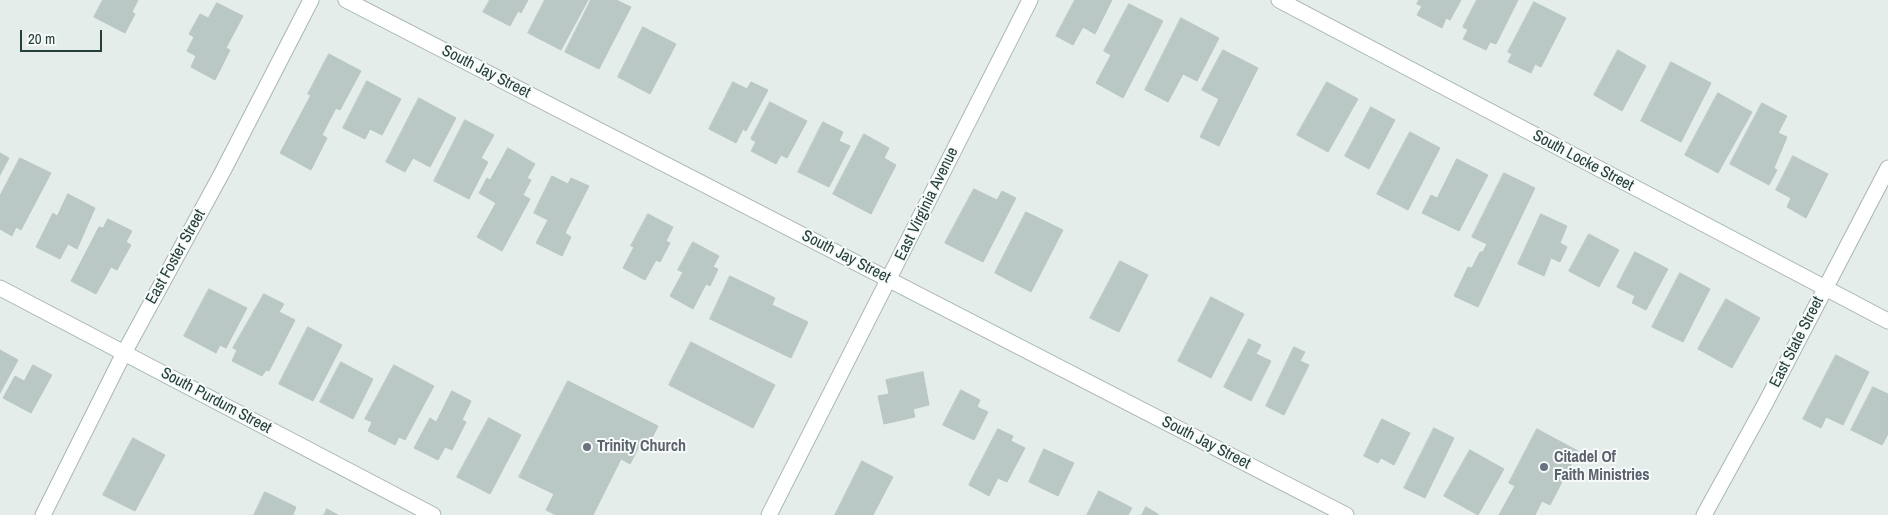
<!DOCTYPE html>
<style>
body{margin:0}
#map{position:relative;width:1888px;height:515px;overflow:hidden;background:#e5edeb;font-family:"Archivo Narrow",sans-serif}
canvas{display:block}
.scale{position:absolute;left:20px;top:30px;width:82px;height:22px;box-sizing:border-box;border:2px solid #253f3c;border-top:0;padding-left:6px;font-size:15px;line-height:18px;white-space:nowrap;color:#253f3c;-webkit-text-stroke:4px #f6faf8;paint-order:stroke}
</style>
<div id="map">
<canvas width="1888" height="515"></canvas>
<div class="scale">20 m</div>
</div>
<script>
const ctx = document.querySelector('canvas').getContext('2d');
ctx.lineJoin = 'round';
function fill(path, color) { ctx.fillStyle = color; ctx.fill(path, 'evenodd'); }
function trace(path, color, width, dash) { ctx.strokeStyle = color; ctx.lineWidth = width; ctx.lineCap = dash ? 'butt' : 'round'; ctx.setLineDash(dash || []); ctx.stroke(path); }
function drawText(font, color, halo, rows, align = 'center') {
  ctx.font = font + ' "Archivo Narrow",sans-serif'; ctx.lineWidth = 4; ctx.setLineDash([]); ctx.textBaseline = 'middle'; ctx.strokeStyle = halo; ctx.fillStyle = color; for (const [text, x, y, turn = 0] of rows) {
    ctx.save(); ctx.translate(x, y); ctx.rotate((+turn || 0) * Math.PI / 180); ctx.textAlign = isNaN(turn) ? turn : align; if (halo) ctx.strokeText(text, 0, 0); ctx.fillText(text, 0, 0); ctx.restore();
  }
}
const building = new Path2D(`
 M103,0H138L132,12L135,14L125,33L94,17Z
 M490,0H528L521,13L518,11L510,26L483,12Z
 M545,0H588L561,50L528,33Z
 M591,0H616L631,7L599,69L565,52Z
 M1075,0H1112L1095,34L1083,27L1073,45L1056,36Z
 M1419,0H1461L1450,20L1446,18L1442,28L1417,15L1422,6L1417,4Z
 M1477,0H1518L1496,44L1490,42L1486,50L1463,39L1468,30L1463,27Z
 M1534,2L1566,18L1541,67L1535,64L1531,73L1508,62L1512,54L1508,52Z
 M217,3L243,16L226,48L230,50L215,80L191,67L196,56L187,51L194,37L189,34L200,14L208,18Z
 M1129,4L1163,21L1123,98L1096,83L1111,55L1104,51Z
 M1181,18L1219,38L1197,81L1183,74L1168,102L1145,90Z
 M643,27L676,44L650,94L618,77Z
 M1223,50L1258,68L1219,146L1200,137L1219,99L1202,90Z
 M1618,50L1646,66L1622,111L1594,95Z
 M329,54L361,71L340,110L336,108L322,135L327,138L311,170L280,153L311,95L308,94Z
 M1671,62L1711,83L1681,142L1641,121Z
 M367,81L401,99L382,135L370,129L365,139L343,128Z
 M733,82L747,89L751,82L768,90L746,131L743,129L736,143L709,129Z
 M1327,82L1358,99L1328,152L1297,135Z
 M1718,93L1752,112L1718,173L1685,155Z
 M419,98L456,118L430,167L413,158L405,172L386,162Z
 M770,102L807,121L787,158L781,155L776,164L751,151L756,142L751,139Z
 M1762,103L1787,116L1778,133L1787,137L1774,168L1777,170L1769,185L1730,164Z
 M1371,107L1395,120L1369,169L1345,156Z
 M465,120L494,135L481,158L488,162L469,199L434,181Z
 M823,122L843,132L839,141L850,146L829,187L798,172Z
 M1410,132L1440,148L1408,210L1377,194Z
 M864,134L889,148L884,158L896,165L871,214L833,194Z
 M508,148L535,164L527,178L531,180L523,195L530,199L502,251L477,237L496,203L479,193L487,178L490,180Z
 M0,153L9,158L0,175Z
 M1793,156L1828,174L1806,218L1787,207L1791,198L1776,190Z
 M20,158L51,173L21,230L16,227L12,236L0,229V196Z
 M1457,159L1488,175L1459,231L1422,213L1431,195L1437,198Z
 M1504,173L1535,188L1478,307L1454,296L1468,267L1472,268L1480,252H1483L1487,244L1472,237Z
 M552,176L568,184L571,178L589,186L565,233L571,237L562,256L536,243L548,220L534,213Z
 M974,189L997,200L1002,191L1016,198L983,262L945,243Z
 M68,194L95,208L77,249L68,244L60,259L36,247L53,213L57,216Z
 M1026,212L1063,230L1031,292L995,273Z
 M648,214L673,227L666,241L670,243L660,262L656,260L645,280L623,268L634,247L631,246Z
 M1541,214L1567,226L1560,243L1567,247L1560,262L1551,258L1544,276L1518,264Z
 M108,219L132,231L126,242L131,245L117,270L111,267L96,294L71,281L99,227L103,228Z
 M1589,234L1619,250L1599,287L1569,271Z
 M693,242L719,256L713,267L718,269L710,286L706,284L693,309L670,296L683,272L678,270Z
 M1635,252L1668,269L1646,310L1632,303L1635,296L1617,287Z
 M1120,261L1148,275L1119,332L1090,318Z
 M1680,273L1710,289L1683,342L1652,327Z
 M730,276L775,298L772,305L808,322L791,358L710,319Z
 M209,289L247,308L226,348L220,345L216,353L184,336Z
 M264,294L284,304L279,312L295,320L269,371L266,370L262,376L232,361L237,350L233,348Z
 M1211,297L1244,314L1211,378L1178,361Z
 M1726,299L1760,318L1732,368L1698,349Z
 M308,327L342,345L313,401L279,384Z
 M1249,339L1261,345L1256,354L1271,361L1251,401L1224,387Z
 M691,342L775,385L753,428L669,385Z
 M1294,347L1305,352L1300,361L1309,365L1284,415L1266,406Z
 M0,350L18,360L0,393Z
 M1836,355L1869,372L1843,425L1826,417L1821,428L1803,419Z
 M341,362L373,379L353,419L320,402Z
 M33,365L52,375L31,413L3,398L15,376L24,381Z
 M394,365L434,386L405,440L399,437L395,445L368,431L372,422L365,419Z
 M923,372L929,405L913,409L915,417L884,424L878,396L889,394L886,380Z
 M568,381L658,426L647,448L640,445L630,464L621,459L593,515H556L546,510L554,494L519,477Z
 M1873,387L1888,394V434L1882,445L1851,430Z
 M961,390L980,400L977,407L988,412L974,440L943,425Z
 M452,391L471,401L462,420L466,422L452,450L445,447L438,460L414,448L430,418L436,422Z
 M489,418L521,435L490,494L457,477Z
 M1382,419L1410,433L1394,465L1381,458L1378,463L1364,456Z
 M1434,428L1454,438L1425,498L1404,488Z
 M998,429L1013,436L1011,441L1025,448L1007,482L998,478L989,496L969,485Z
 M1537,429L1578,451L1550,505L1542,501L1535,515H1499L1515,486L1509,483Z
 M133,438L165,455L135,511L103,495Z
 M1044,449L1074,463L1058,496L1029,482Z
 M1470,450L1504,469L1478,515L1444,496Z
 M862,461L893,477L873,515H835Z
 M1099,491L1132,508L1128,515H1087Z
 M265,492L296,507L293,515H254Z
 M1146,507L1158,514V515H1142Z
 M327,509L338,515H324Z`);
fill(building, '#bac8c5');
trace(building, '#b8c7c3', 1);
const street = new Path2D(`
 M346,0L1346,515
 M1279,0L1888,321
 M0,288L433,515
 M43,515L124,353L223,171L311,0
 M769,515L1030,0
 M1704,515L1765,404L1888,168`);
trace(street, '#a8b5b3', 17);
trace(street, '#fff', 15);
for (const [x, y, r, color] of [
 [587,447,5,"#6b7280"],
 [1544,467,5,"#6b7280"]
]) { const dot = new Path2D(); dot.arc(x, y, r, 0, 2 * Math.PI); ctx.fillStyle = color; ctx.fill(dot); trace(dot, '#f6faf8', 2); }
drawText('16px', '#253f3c', '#f6faf8', [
 ["South Jay Street",486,72,27],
 ["South Locke Street",1583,161,28],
 ["East Virginia Avenue",927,204,-64],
 ["East Foster Street",176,257,-61],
 ["South Jay Street",846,257,27],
 ["East State Street",1797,342,-63],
 ["South Purdum Street",216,401,28],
 ["South Jay Street",1206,443,27]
]);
drawText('bold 16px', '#5b616d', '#f6faf8', [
 ["Trinity Church",597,447],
 ["Citadel Of",1554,458],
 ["Faith Ministries",1554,476]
], 'left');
</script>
